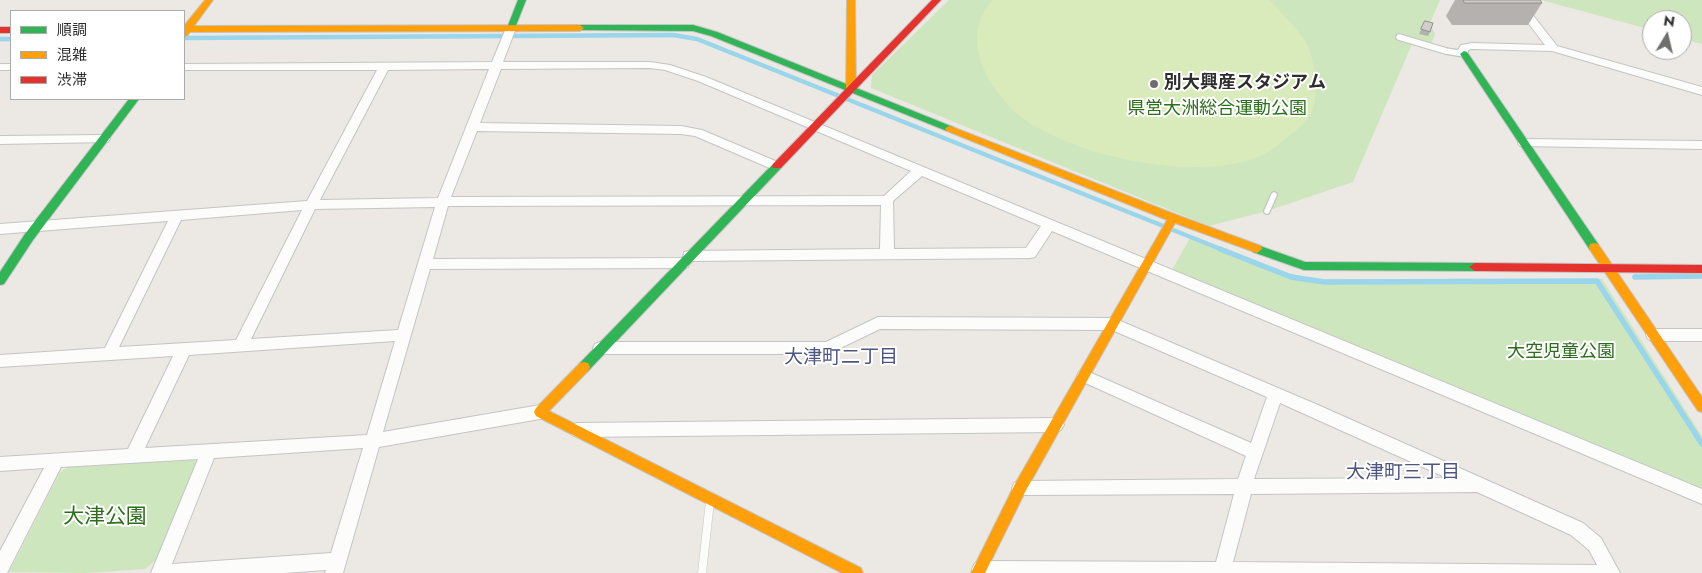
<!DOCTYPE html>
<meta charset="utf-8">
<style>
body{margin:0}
#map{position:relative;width:1702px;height:573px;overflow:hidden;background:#ece8e4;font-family:Jost,"Noto Sans JP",sans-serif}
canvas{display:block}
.legend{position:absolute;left:10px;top:10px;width:175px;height:90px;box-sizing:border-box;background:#fff;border:1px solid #ababab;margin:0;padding:6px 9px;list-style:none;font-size:15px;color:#2e2e2e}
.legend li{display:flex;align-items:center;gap:10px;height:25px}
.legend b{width:25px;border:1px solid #ababab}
.north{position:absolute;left:1642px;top:10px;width:50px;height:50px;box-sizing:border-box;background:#fff;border:1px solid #ababab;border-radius:50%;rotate:9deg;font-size:14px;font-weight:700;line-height:20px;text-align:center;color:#2e2e2e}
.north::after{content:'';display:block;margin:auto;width:18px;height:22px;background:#706f6e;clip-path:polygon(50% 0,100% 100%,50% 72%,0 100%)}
</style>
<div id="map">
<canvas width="1702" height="573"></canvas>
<ul class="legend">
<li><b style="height:6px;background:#30b455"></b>順調</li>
<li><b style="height:6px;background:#ff9f0a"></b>混雑</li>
<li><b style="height:6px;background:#e5322d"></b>渋滞</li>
</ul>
<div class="north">N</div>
</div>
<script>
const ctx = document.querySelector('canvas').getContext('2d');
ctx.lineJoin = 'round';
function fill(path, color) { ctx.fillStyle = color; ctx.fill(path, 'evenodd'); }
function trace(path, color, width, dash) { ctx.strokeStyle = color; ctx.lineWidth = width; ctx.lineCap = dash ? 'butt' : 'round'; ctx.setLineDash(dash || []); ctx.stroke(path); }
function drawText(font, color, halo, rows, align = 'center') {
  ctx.font = font + ' Jost,"Noto Sans JP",sans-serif'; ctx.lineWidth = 4; ctx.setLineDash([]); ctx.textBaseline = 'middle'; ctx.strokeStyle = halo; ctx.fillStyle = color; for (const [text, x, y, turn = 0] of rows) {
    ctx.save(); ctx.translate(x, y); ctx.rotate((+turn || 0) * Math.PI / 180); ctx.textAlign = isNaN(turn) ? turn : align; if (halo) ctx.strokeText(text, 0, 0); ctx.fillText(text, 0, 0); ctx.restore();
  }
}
fill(new Path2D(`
 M949,0H1440L1430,23L1435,34L1431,45L1412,44L1353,182L1267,211L1209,226L871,88L872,75Z
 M1541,0H1702V44L1682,39V20H1652V30Z
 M1191,236L1275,269L1310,279H1602L1702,436V491L1172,270Z
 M192,458L198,463L155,561L145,569L86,573L9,572L60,472L69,466Z`), '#cee6be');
fill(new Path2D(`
 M993,0H1270C1279,11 1304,35 1308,46C1315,65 1320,95 1311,113C1306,122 1298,129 1290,135C1280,144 1269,153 1256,158C1191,181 1075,157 1021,117C1004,104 986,79 980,59C974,37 977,17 993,0Z`), '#d9eabb');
trace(new Path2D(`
 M184,38L673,35L697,39L1223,250
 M0,39H11`), '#99d6ec', 4.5);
trace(new Path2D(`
 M1220,249L1291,277L1325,282L1597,281L1702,444
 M1635,277L1702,276`), '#99d6ec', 5.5);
const laneFar1 = new Path2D(`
 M1399,37L1446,51L1464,54
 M1267,211L1274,195`);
const lane = new Path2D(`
 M702,573L710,501`);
const street = new Path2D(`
 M1521,4L1525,5L1557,46L1702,87V95L1552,51L1472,49L1468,50V56H1460L1458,50L1461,45L1472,43L1545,45L1516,7Z
 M511,25L516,28L503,62H650L670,65L706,77L1702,489V504L1052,231L1035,257L1030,258L689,261L688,267L683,268L430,269L383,432L540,405L545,407L548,412L545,417L540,419L379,447L343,573H325L326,570L284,573H151L198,459L61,467L7,573H0V551L44,468L0,471V457L128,449L173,356L0,367V355L105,348L168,221L0,234V224L307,201L377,70H184V64L492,62L506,28ZM650,68L665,70L698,81L911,171L884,196L451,197L477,131L681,134L695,136L772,169H780L782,166L780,163L702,130L681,126L480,123L501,69ZM489,69L438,198L320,200L388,70ZM922,176L1041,226L1026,248L894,249L893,201ZM881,205L880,249L689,251L684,252L683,258L433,259L448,206ZM435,207L398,330L251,339L315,209ZM302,210L236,340L119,347L181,220ZM395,341L367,435L145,448L189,355ZM363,448L331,553L172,564L214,458Z
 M0,64H11V70H0Z
 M104,135L110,139L108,142L0,144V136Z
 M1524,139L1702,141V149L1520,146L1518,143Z
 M878,317L1113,318L1118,320L1318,405L1583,523L1601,538L1620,573H974L972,569L975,563L981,561L1216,562L1234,494L1020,495L1014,493L1012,488L1014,483L1020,481L1238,479L1246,456L1079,380L1077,376L1079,372L1084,370L1089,372L1251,443L1267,397L1112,330L880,329L828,354H600L595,352L593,348L595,344L600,342H826ZM1280,403L1447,478L1254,479ZM1477,492L1571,535L1589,550L1597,565L1233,562L1251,494Z
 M1653,329H1702V341H1653L1648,339L1646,335L1648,331Z
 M1056,418L1061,420L1064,425L1061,430L1056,432L577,437L572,435L569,430L572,425L577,423Z`);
const fast = new Path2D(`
 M518,0H526L515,28L514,30H508L507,28Z
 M580,25H693L717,32L953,127L955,129L953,131H947L711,36L693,31L577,30V26Z
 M1464,51L1467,52L1598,244L1599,247L1598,250H1590L1460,54Z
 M129,99H139L33,240L4,284L0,285V272L25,234Z
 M777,163L782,166L781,168L588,371L584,372L580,371L578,367L580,363L773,164Z
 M1257,245L1305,262L1475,263L1481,267L1475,271L1304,270L1253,252L1252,249Z`);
const slow = new Path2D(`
 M205,0H213L194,26L580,25L584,28L580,31L190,32L187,36L184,37V26Z
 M847,0H855L856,89L851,92L846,89Z
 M950,126L1177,215L1261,246L1262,249L1257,253L1175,223L1025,492L985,573H971L1015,484L1167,220L947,131L945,129L947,127Z
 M1594,243L1598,244L1702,397V412L1698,411L1590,250L1589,247L1590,244Z
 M584,362L588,363L590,367L588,371L549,411L861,568L863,573H842L536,416L534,412L536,408L580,363Z`);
const jam = new Path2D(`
 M932,0H941L781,168H773L772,166L773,164Z
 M0,27H11V33H0Z
 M1475,263L1702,265V273L1475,271L1469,267Z`);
trace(laneFar1, '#c5c4c5', 8);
trace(lane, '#c5c4c5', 9);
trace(street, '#c5c4c5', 2);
trace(fast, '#c5c4c5', 2);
trace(slow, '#c5c4c5', 2);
trace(jam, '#c5c4c5', 2);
trace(laneFar1, '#fcfcfb', 5.5);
trace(lane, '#fcfcfb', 8);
fill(street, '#fcfcfb');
fill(fast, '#30b455');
fill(slow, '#ff9f0a');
fill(jam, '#e5322d');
fill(new Path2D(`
 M1455,0H1540L1542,3L1528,25H1452L1446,16Z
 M1425,21L1430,32L1428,36L1419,34Z`), '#b4b1af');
const building = new Path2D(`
 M1463,0H1540L1542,3H1465Z
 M1425,21L1433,23L1430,32L1421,29Z`);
fill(building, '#d1cecb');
trace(building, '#92908e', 1);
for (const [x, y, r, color] of [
 [1154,84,5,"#706f6e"]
]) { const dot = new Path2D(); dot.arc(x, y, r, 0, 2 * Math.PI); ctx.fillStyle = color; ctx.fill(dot); trace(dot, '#fff', 2); }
drawText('bold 18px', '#2e2e2e', '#fff', [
 ["別大興産スタジアム",1164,84]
], 'left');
drawText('18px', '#2c6e1b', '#fff', [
 ["県営大洲総合運動公園",1217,110],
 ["大空児童公園",1561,353]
]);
drawText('19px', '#4d5680', '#fff', [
 ["大津町二丁目",841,358],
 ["大津町三丁目",1403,473]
]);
drawText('21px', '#2c6e1b', '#fff', [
 ["大津公園",105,518]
]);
</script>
